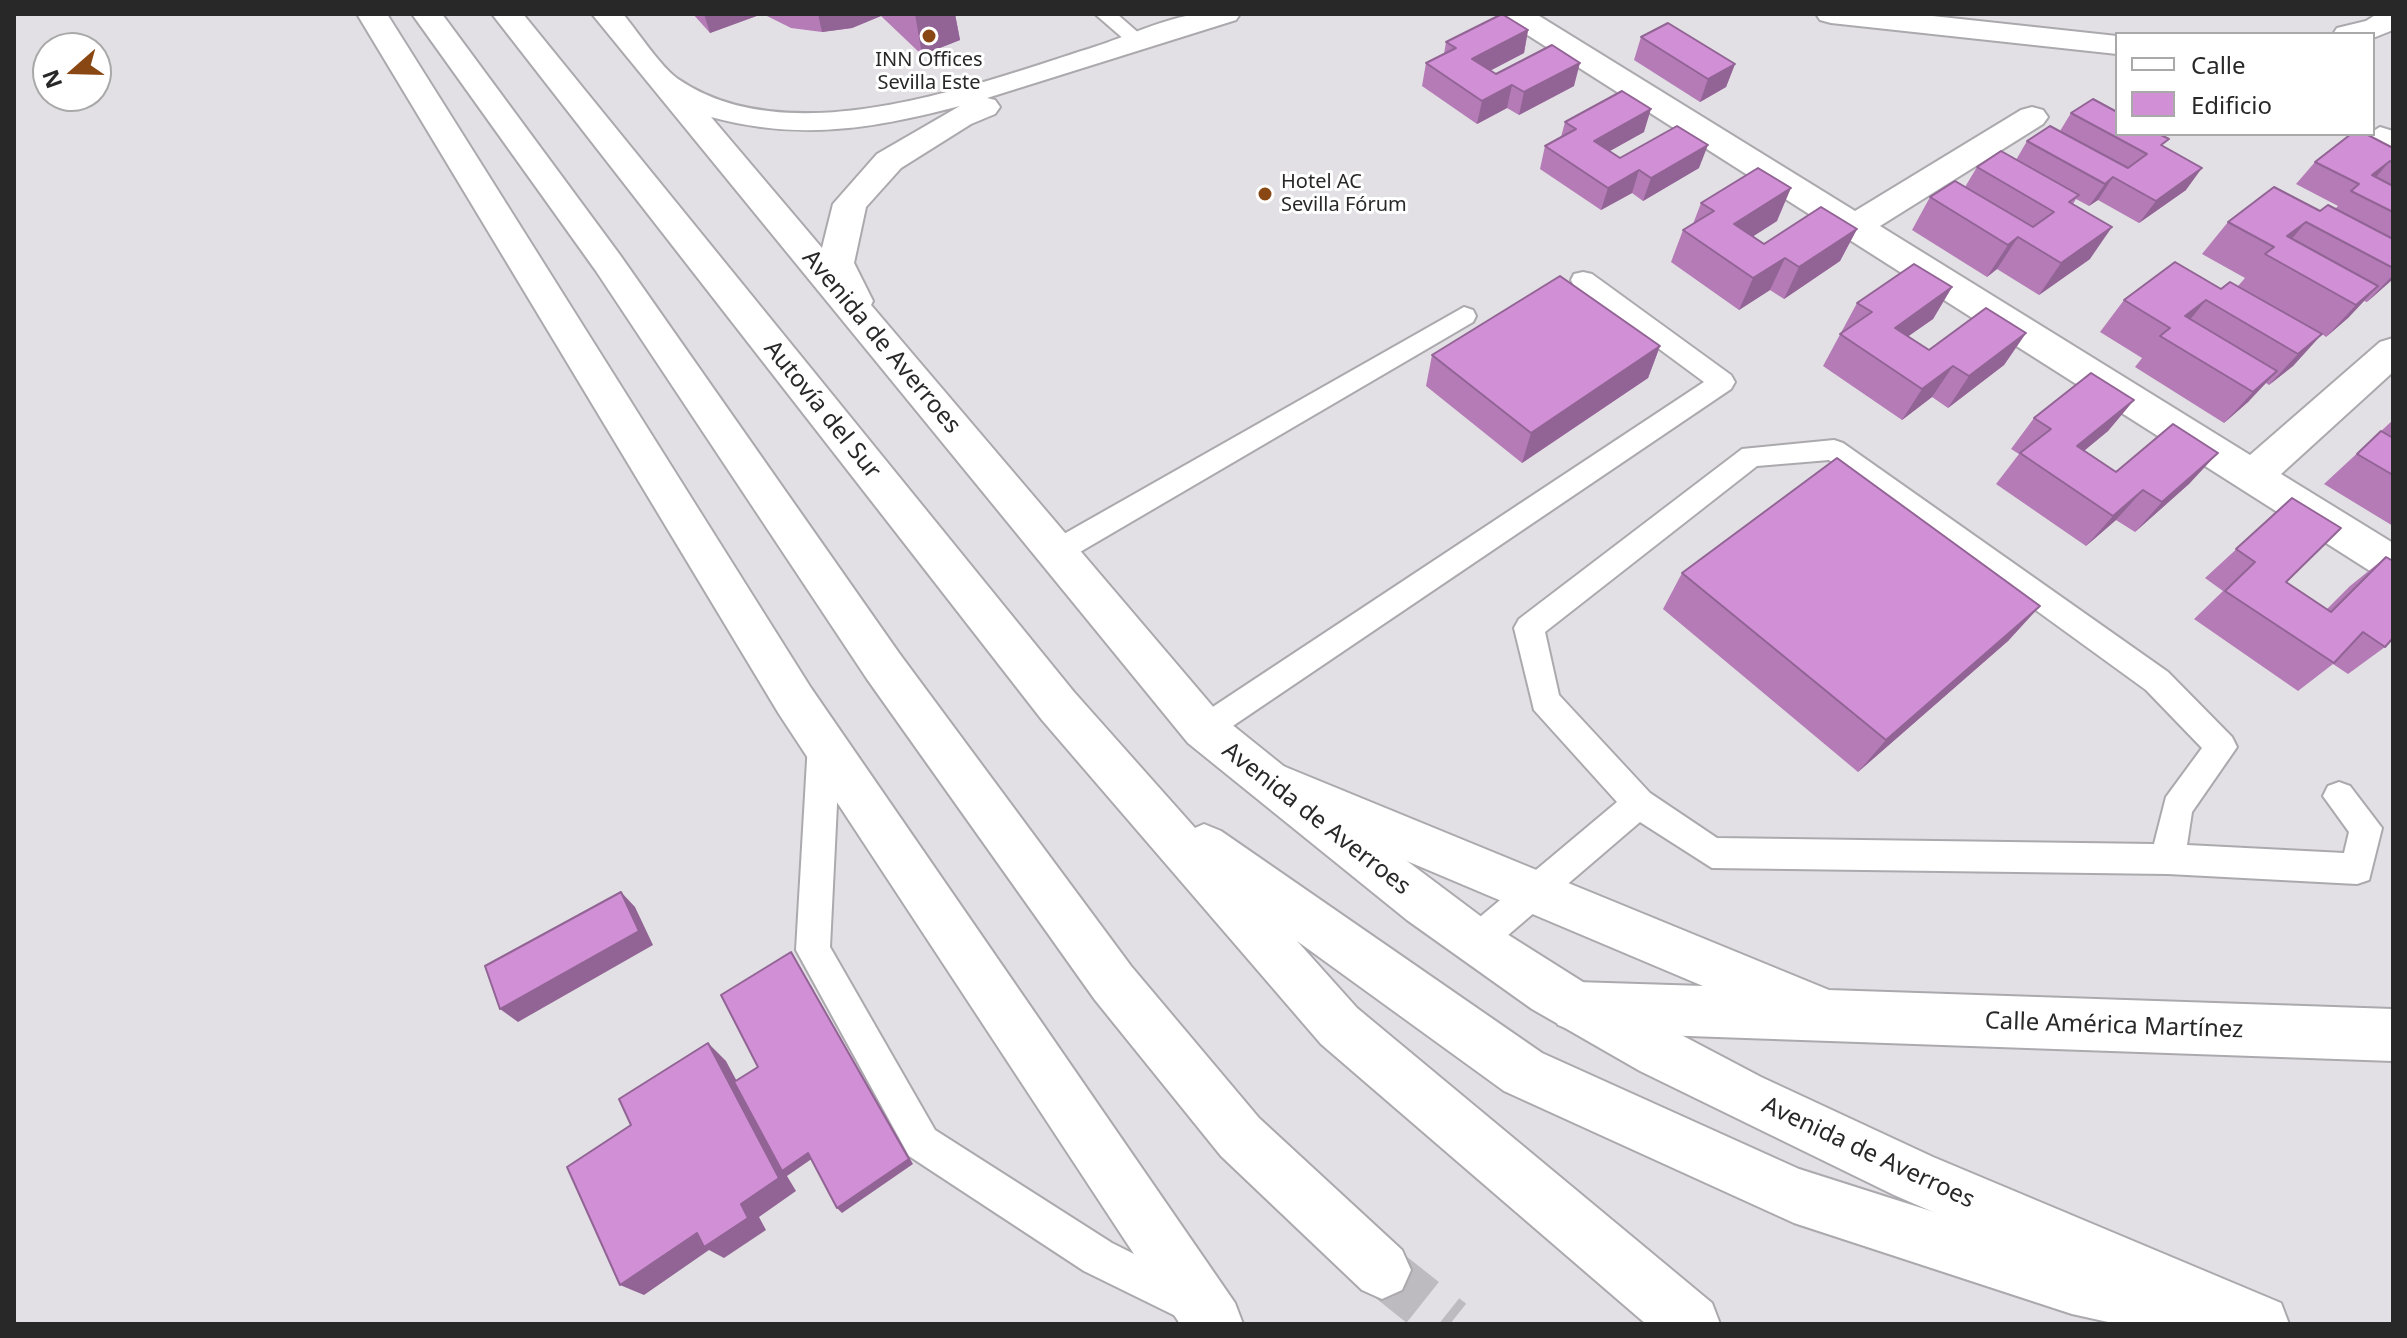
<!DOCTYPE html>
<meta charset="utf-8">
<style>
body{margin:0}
#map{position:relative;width:2407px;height:1338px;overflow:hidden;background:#e2e0e4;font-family:"Noto Sans",sans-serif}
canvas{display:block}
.frame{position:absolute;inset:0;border:16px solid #282829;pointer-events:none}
.legend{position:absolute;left:2115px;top:32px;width:260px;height:104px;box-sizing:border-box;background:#fff;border:2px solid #a9a9a9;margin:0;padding:10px 14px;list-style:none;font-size:24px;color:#282829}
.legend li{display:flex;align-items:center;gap:16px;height:40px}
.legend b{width:40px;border:2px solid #a9a9a9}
.north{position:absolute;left:32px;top:32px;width:80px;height:80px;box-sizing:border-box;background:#fff;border:2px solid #a9a9a9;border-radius:50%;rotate:250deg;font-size:22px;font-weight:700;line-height:32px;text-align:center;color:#282829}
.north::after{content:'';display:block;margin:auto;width:28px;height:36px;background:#894813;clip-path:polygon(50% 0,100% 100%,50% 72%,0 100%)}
</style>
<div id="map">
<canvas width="2407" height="1338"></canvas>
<div class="frame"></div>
<ul class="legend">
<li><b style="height:10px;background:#fff"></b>Calle</li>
<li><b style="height:22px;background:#d18fd5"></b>Edificio</li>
</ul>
<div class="north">N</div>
</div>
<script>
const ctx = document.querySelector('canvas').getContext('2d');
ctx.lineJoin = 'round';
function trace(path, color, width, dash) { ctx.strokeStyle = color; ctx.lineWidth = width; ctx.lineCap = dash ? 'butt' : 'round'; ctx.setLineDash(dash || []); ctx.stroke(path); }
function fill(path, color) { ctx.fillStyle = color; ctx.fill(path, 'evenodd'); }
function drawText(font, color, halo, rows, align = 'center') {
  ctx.font = font + ' "Noto Sans",sans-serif'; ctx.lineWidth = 6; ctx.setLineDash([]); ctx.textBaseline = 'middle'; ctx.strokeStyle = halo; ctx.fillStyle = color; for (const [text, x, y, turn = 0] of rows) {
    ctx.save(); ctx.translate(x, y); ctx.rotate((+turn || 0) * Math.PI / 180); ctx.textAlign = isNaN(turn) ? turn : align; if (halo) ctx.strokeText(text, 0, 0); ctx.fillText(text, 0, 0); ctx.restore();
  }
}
trace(new Path2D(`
 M1382,1270L1450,1324`), '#bdbbbf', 52, [52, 26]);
const service = new Path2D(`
 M1095,14H1117L1150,43L1147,47H1133Z
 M1583,272L1592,274L1731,375L1735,382L1731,389L1215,738L1204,742L1193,738L1189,729L1193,720L1704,382L1574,286L1571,280L1574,274Z
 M1464,307L1473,310L1476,316L1473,322L1068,559L1058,562L1048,559L1044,551L1048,543Z
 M1834,440L1843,443L2168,672L2232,737L2237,747L2192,812L2187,845L2344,853L2349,832L2323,796L2328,786L2339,782L2350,786L2382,828L2369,880L2357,884L2168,874L1712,868L1640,822L1486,954L1474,959L1462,954L1457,943L1462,932L1617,802L1534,710L1514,628L1519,619L1742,449ZM1829,460L2146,690L2202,748L2166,797L2154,844L1717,838L1650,793L1559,695L1545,632L1757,466Z
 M824,729L835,733L840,743L830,947L935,1130L1112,1243L1204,1289L1210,1303L1204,1317L1190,1323L1084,1271L909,1156L796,950L808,743L813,733Z`);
const pedestrian = new Path2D(`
 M2380,127L2393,131V153L2369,144L2364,137Z`);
const minor = new Path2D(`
 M1500,14H1536L1855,211L2021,110L2032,107L2043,110L2048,117L2043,124L1880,226L2250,455L2380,342L2393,338V372L2281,474L2393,543V581L2378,576L1504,20Z
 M1283,766L1829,990L2393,1009V1061L1576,1032L1558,1025L1550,1007L1558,989L1576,982L1703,986L1267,802L1260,787L1267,772Z`);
const tertiary = new Path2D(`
 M592,14H623C638,32 660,66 678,79C790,156 977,84 1094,47C1125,37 1166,18 1197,14C1211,12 1226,14 1240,14L1236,20L987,98L995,100L1000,107L995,114L971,124L901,168L866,207L854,263L873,301L871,305L1220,715L1327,801L1491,924L1594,989L1761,1077L1933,1157L2281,1303L2289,1324H2191L1894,1195L1640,1071L1532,1009L1407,920L1188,743ZM960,106L877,154L833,204L822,248L711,117C800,141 872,129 960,106Z
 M1816,14H1914L2117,36V54L1831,23L1820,20Z
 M2377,14H2393V30L2373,38V34H2333L2337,28L2366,21Z`);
const motorway = new Path2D(`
 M357,14H387L811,688L1235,1303L1243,1324H1180L779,714Z
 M412,14H442L620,255L899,653L1131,966L1259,1118L1402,1250L1411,1270L1402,1290L1382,1299L1362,1290L1221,1156L1095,1000L867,679L596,271Z
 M492,14H523L1074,692L1195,828L1204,824L1221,831L1542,1053L1799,1169L2072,1256L2244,1295L2265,1303L2273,1324H2117L2072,1314L1794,1223L1504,1091L1297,941L1357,1008L1712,1303L1720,1324H1646L1321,1044L1042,720Z`);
trace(service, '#aba9ad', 4);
trace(pedestrian, '#aba9ad', 4);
trace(minor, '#aba9ad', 4);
trace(tertiary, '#aba9ad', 4);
trace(motorway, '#aba9ad', 4);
fill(service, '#fff');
fill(pedestrian, '#fff');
fill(minor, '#fff');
fill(tertiary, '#fff');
fill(motorway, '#fff');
fill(new Path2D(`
 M693,14H762L710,33Z
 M763,14H955L960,40L922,55L881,16L852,28L822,32L791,28Z
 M1528,30L1524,53L1490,71L1496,74L1574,86L1519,115L1507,108L1477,124L1422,86L1426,63L1444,54L1446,42Z
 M1641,37L1735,64L1726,87L1700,102L1634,60Z
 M2071,113L2163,147L2186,190L2139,223L2098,200L2089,206L2076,199L2073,204L2090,259L2039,295L1997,269L1987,277L1912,230L1930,197L1965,187L1977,167L2016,160L2027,141L2060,131Z
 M1565,122L1644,132L1609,151L1620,158L1699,168L1643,201L1632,193L1601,210L1540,169L1545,146L1561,137Z
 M2393,148V279L2367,302L2364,301L2348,318L2326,337L2322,334L2293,366L2269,385L2266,383L2248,402L2224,423L2135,367L2142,358L2100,332L2124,300L2238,286L2245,278L2202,254L2228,222L2335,209L2338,206L2296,184L2315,162Z
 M1701,203L1777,221L1753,236L1764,244L1857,229L1840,261L1784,299L1770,290L1739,310L1671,262L1683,230L1693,224Z
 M1952,287L1933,319L1908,336L1929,350L2026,333L2004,365L1948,408L1932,397L1902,420L1823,366L1857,303Z
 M1660,346L1648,378L1522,463L1426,386L1432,355Z
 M2134,400L2108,431L2084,451L2116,472L2190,483L2135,532L2116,520L2086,546L1996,484L2019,454L2011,449L2034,418Z
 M2393,420V526L2324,484Z
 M2292,498L2286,582L2327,609L2350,586L2386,557L2385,647L2348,674L2333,664L2298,691L2194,619L2223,591L2205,578Z
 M1682,573L2040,606L2008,641L1858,772L1663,609Z`), '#b47bb7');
fill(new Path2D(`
 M704,14H762L710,33Z
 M818,14H881V16L852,28L822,32Z
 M915,14H955L960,40L922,55Z
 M1528,30L1524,53L1468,82L1472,59Z
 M1580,63L1574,86L1519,115L1524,92Z
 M1735,64L1726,87L1700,102L1708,79Z
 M1512,85L1507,108L1477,124L1482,101Z
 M1651,109L1644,132L1587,164L1594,141Z
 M1708,145L1699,168L1643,201L1651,178Z
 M2390,161L2370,184L2372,175Z
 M2202,168L2186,190L2139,223L2156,201Z
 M1639,170L1632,193L1601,210L1608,188Z
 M2113,177L2098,200L2089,206L2105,184Z
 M1791,188L1777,221L1721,257L1734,224Z
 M2306,222L2279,254L2287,236Z
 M2112,227L2090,259L2039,295L2061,263Z
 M1857,229L1840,261L1784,299L1799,267Z
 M2018,237L1997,269L1987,277L2008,245Z
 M1785,258L1770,290L1739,310L1753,278Z
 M2393,275V279L2367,302Z
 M2378,286L2348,318L2326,337L2356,305Z
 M1952,287L1933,319L1876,359L1895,328Z
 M2206,300L2180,332L2185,316Z
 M2026,333L2004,365L1948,408L1969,376Z
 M2322,334L2293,366L2269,385L2298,354Z
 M1660,346L1648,378L1522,463L1531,433Z
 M1953,366L1932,397L1902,420L1922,389Z
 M2277,371L2248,402L2224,423L2253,392Z
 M2134,400L2108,431L2052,477L2077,446Z
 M2218,453L2190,483L2135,532L2162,502Z
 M2143,490L2116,520L2086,546L2113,516Z
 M2040,606L2008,641L1858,772L1886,740Z
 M621,892L635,907L653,945L518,1022L500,1009Z
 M791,952L913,1164L842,1213L837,1208Z
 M708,1043L726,1061L784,1169L808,1153L813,1158L787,1176L796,1191L759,1217L766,1230L724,1258L709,1250L644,1295L620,1285L741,1204Z`), '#926495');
const building = new Path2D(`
 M1502,14L1528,30L1472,59L1496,74L1552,45L1580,63L1524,92L1512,85L1482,101L1426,63L1456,48L1446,42Z
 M1668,23L1735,64L1708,79L1641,37Z
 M1622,91L1651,109L1594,141L1620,158L1677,126L1708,145L1651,178L1639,170L1608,188L1545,146L1576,129L1565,122Z
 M2093,99L2117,112V134H2159L2169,139L2161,145L2202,168L2156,201L2113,177L2105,184L2027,141L2050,126L2128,168L2147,154L2071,113Z
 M2351,134H2366L2393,148V163L2390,161L2372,175L2393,186V212L2351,191L2359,184L2315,162Z
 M2001,151L2079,195L2069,202L2112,227L2061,263L2018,237L2008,245L1930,197L1955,181L2033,227L2054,212L1977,167Z
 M1758,168L1791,188L1734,224L1764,244L1821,207L1857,229L1799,267L1785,258L1753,278L1683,230L1714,211L1701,203Z
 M2274,187L2320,211L2328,205L2393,239V268L2306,222L2287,236L2378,286L2356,305L2265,254L2274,247L2228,222Z
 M2175,262L2221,289L2230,282L2322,334L2298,354L2206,300L2185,316L2277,371L2253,392L2160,336L2170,328L2124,300Z
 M1914,264L1952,287L1895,328L1929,350L1986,308L2026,333L1969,376L1953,366L1922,389L1840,334L1872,312L1857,303Z
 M1560,276L1660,346L1531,433L1432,355Z
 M2091,373L2134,400L2077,446L2116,472L2173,424L2218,453L2162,502L2143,490L2113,516L2020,453L2051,429L2034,418Z
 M2381,431L2393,438V475L2357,454Z
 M1837,458L2040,606L1886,740L1682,573Z
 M2292,498L2341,528L2286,582L2331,612L2386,557L2393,561V638L2385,647L2363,632L2334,663L2225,591L2255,562L2236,549Z
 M621,892L639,931L500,1009L485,966Z
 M791,952L909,1159L837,1208L808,1153L782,1171L734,1082L758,1067L721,995Z
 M708,1043L779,1178L741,1204L748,1218L704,1247L697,1233L620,1285L567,1167L631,1125L619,1099Z`);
fill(building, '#d18fd5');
trace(building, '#926495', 2);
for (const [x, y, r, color] of [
 [929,36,8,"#894813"],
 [1265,194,8,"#894813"]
]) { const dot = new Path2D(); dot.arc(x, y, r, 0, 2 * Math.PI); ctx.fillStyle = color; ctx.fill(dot); trace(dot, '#fff', 3); }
drawText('20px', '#282829', '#fff', [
 ["INN Offices",929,60],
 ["Sevilla Este",929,83],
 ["Hotel AC",1281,182,"left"],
 ["Sevilla Fórum",1281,205,"left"]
]);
drawText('24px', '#282829', '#fff', [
 ["Avenida de Averroes",881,342,50],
 ["Autovía del Sur",822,410,51],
 ["Avenida de Averroes",1316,819,38],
 ["Calle América Martínez",2114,1026,2],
 ["Avenida de Averroes",1868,1153,25]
]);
</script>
